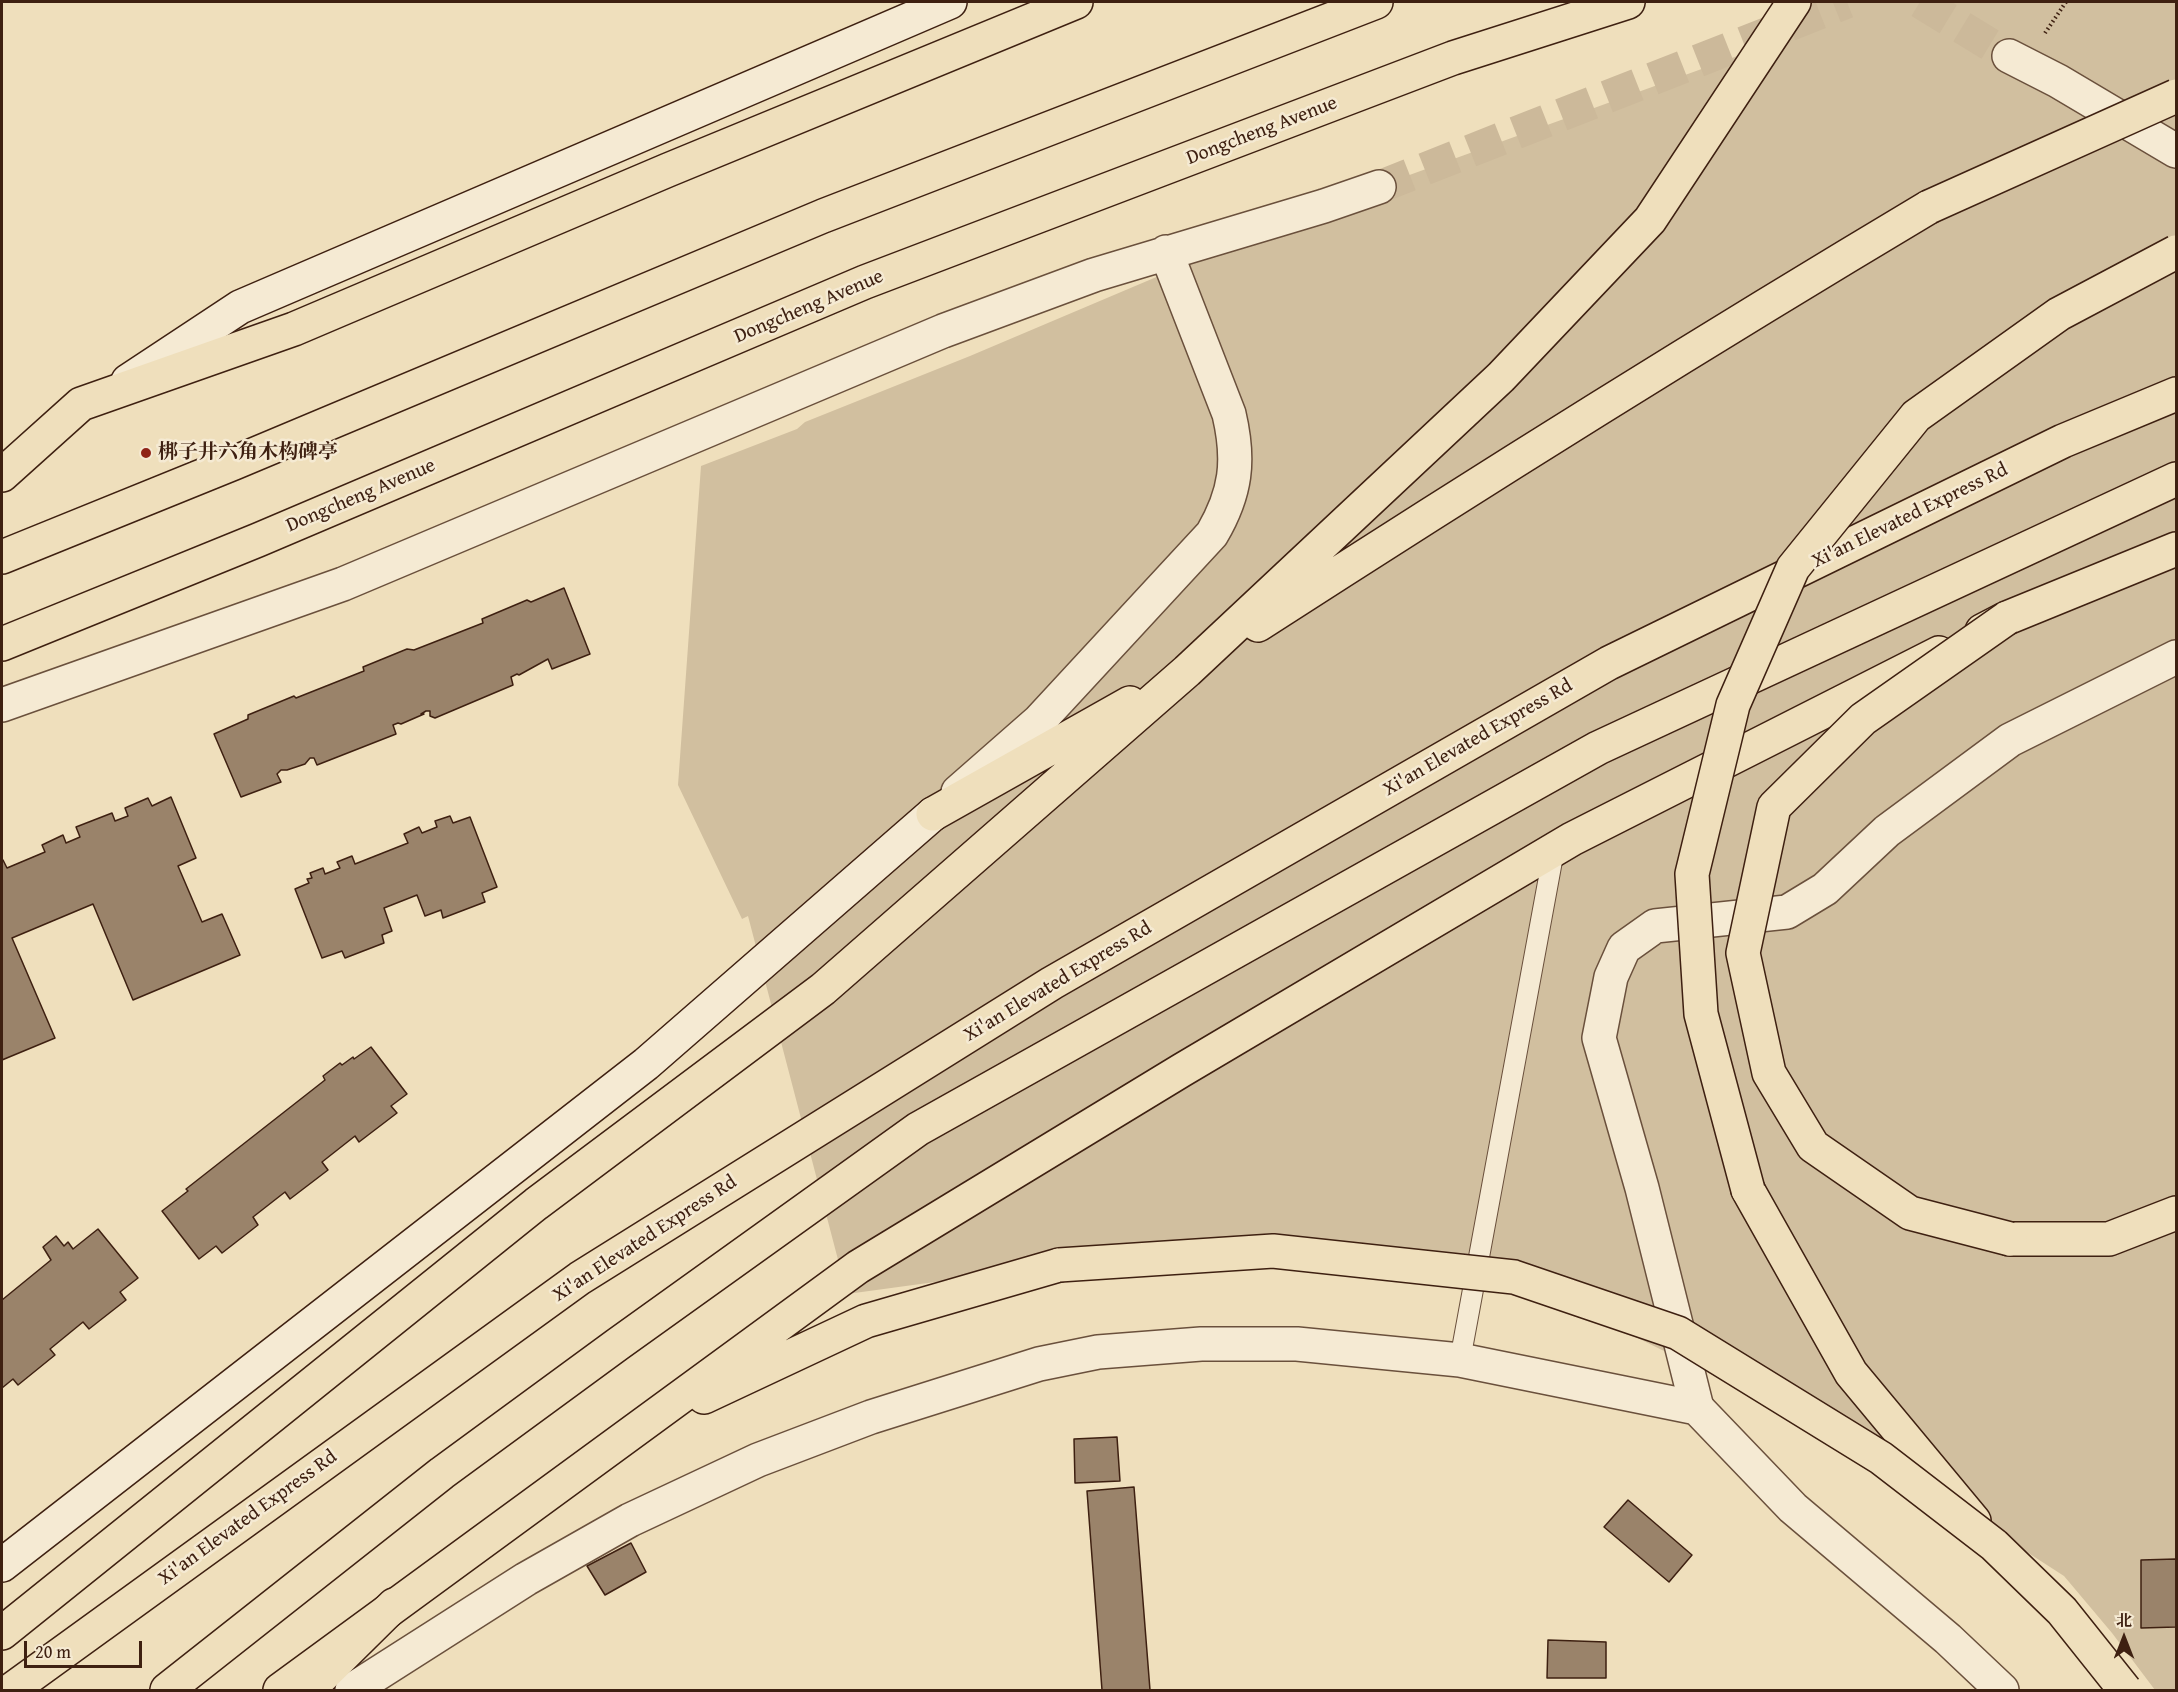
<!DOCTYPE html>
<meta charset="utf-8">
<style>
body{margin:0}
#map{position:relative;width:2178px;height:1692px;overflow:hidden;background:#efdfbc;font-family:"Gentium Book Plus","Noto Serif SC",serif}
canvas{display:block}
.frame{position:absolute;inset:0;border:3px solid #3e2011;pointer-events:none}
.north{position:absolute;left:2094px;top:1608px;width:60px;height:60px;-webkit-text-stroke:4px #f5ead3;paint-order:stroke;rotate:0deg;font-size:16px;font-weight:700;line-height:24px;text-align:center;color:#3e2011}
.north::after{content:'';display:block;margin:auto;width:21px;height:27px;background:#3e2011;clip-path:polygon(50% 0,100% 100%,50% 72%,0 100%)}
.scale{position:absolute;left:24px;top:1641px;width:118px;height:27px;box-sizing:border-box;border:3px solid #3e2011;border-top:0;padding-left:8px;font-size:18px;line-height:21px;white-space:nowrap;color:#3e2011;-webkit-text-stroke:4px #f5ead3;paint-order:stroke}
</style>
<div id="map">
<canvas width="2178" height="1692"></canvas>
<div class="frame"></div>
<div class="north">北</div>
<div class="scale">20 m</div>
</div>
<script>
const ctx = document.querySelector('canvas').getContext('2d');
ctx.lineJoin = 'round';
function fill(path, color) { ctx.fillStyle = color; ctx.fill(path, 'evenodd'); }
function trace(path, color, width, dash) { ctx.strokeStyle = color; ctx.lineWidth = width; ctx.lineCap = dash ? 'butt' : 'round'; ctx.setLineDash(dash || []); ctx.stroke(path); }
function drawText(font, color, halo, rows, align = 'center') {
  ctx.font = font + ' "Gentium Book Plus","Noto Serif SC",serif'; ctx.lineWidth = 5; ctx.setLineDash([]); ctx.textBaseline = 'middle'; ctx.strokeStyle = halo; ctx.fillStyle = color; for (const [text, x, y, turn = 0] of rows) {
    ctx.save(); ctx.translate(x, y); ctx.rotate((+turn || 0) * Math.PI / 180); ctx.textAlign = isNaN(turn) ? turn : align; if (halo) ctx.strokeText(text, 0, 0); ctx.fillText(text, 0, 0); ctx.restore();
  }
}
fill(new Path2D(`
 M1789,2H2176V1690H2155L2112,1633L2064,1576L1881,1458L1514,1277L1273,1251L1060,1265L847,1294L748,916L742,919L678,785L701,466L797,429L805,422L970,356L1324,206L1765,46Z`), '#d1bf9f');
const building = new Path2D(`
 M564,588L590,654L552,669L548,659L519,675L517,674L511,677L513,685L435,718L430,716V711H426L421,714H424L401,724L398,723L393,725L396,734L317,765L314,758H310L305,764L287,770H281L277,774L281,782L241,797L214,734L248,719V715L294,696L296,698L364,671L363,667L407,649L414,650L483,623L482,619L527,600L531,602Z
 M171,797L196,858L178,866L202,922L222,914L240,955L133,1000L93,904L12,938L55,1038L2,1060V861L3,860L7,868L45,852L42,845L63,835L66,843L80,837L76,827L112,813L115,821L128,816L125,808L148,798L152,806Z
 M450,816L453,823L470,817L497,887L482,893L485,902L443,918L441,910L425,916L417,895L384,908L392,931L382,935L384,943L345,958L342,951L322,958L295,889L309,883L307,879L312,878L310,873L323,868L325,874L340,868L337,862L352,856L355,864L408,843L404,834L419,827L422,833L437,827L435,821Z
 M371,1047L407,1094L391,1106L397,1113L359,1142L355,1136L322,1162L328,1170L290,1199L285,1192L253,1217L258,1225L222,1253L216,1246L199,1259L162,1211L188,1191L186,1189L325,1080L323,1076L340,1063L342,1065L353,1057L354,1059Z
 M98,1229L138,1278L120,1292L126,1300L89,1329L83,1322L50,1349L55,1355L18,1385L13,1379L2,1388V1300L51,1260L43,1247L56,1236L64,1246L68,1242L73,1249Z
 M1117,1437L1120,1481L1075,1483L1074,1439Z
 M1134,1487L1150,1690H1102L1087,1491Z
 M1628,1500L1692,1555L1669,1582L1604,1527Z
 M631,1543L646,1572L605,1595L587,1566Z
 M2176,1559V1627L2141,1628V1560Z
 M1548,1640L1606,1642V1678H1547Z`);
fill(building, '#9a836a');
trace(building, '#3e2011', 1.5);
trace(new Path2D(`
 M1920,2L2009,56
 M1379,187L1847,2`), '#ccb99a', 33, [33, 16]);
const service = new Path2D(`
 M1460,1360L1554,850`);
const minor = new Path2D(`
 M2009,56L2058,81L2176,151
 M1697,1408L1642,1188L1599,1038L1611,977L1624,948L1655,926L1787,912L1825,889L1887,831L2010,740L2176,657`);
const tertiary = new Path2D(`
 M2,705L343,584L943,331L1094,275L1324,206L1379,187
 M958,792L1039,721L1212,534C1236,493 1240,461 1229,414L1166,252
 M352,1690L526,1579L630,1520L758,1460L871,1417L1039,1364L1098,1352L1201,1344H1297L1460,1360L1697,1408L1793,1508L1948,1639L2002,1690`);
const secondary = new Path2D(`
 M128,381L240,307L950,2
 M2,1565L646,1064L933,814`);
const primary = new Path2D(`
 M2,475L81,404L294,329L668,170L1076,2
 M2,557L234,463L823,216L1376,2
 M2,644L258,540L865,282L1453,58L1628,2`);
const trunk = new Path2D(`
 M1258,625C1479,482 1703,342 1929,207
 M1982,631L2007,618L2176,549
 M933,814L1130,703
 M1748,1190L1851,1373L1974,1521
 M2010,1239H2109L2176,1213
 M704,1397L866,1321L1059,1265
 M2,1633L536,1204L823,989L1187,671L1501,377L1650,220L1794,2
 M11,1690L580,1278L1052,983L1609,663L2063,441L2176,394
 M167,1690L442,1473L618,1344L918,1129L1598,748L2176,479
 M280,1690L858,1267L1182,1070L1572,839L1939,653`);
const motorway = new Path2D(`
 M308,1690L394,1605`);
trace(service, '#6a503c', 22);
trace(minor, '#6a503c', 36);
trace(tertiary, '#6a503c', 36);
trace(secondary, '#3e2011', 36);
trace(primary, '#3e2011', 36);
trace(trunk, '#3e2011', 36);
trace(motorway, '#3e2011', 36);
trace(new Path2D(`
 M2045,33L2066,2`), '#3e2011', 4, [1.5, 3]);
trace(service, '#f5ead3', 20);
trace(minor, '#f5ead3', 33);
trace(tertiary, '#f5ead3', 33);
trace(secondary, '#f5ead3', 33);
trace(primary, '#efdfbc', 33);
trace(trunk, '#efdfbc', 33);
trace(motorway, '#efdfbc', 33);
const trunkBridge = new Path2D(`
 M1929,207L2176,96
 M2007,618L1863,719L1774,807L1743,953L1769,1073L1813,1146L1910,1213L2010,1239
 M1748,1190L1701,1014L1692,874L1733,705L1793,568L1916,416L2059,314L2176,252
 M1059,1265L1273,1251L1514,1277L1678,1333L1881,1458L1994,1545L2062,1611L2125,1690`);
trace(trunkBridge, '#3e2011', 36, []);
trace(trunkBridge, '#efdfbc', 33);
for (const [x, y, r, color] of [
 [146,453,6,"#8f2418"]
]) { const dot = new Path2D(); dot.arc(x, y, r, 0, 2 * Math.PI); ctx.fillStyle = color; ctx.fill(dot); trace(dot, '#f5ead3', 2); }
drawText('20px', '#3e2011', '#f5ead3', [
 ["Dongcheng Avenue",1262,131,-21],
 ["Dongcheng Avenue",809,307,-23],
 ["Dongcheng Avenue",361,496,-23],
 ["Xi'an Elevated Express Rd",1910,516,-26],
 ["Xi'an Elevated Express Rd",1478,738,-30],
 ["Xi'an Elevated Express Rd",1058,982,-31],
 ["Xi'an Elevated Express Rd",645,1239,-33],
 ["Xi'an Elevated Express Rd",248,1518,-36]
]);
drawText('bold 20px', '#3e2011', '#f5ead3', [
 ["梆子井六角木构碑亭",158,453]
], 'left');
</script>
